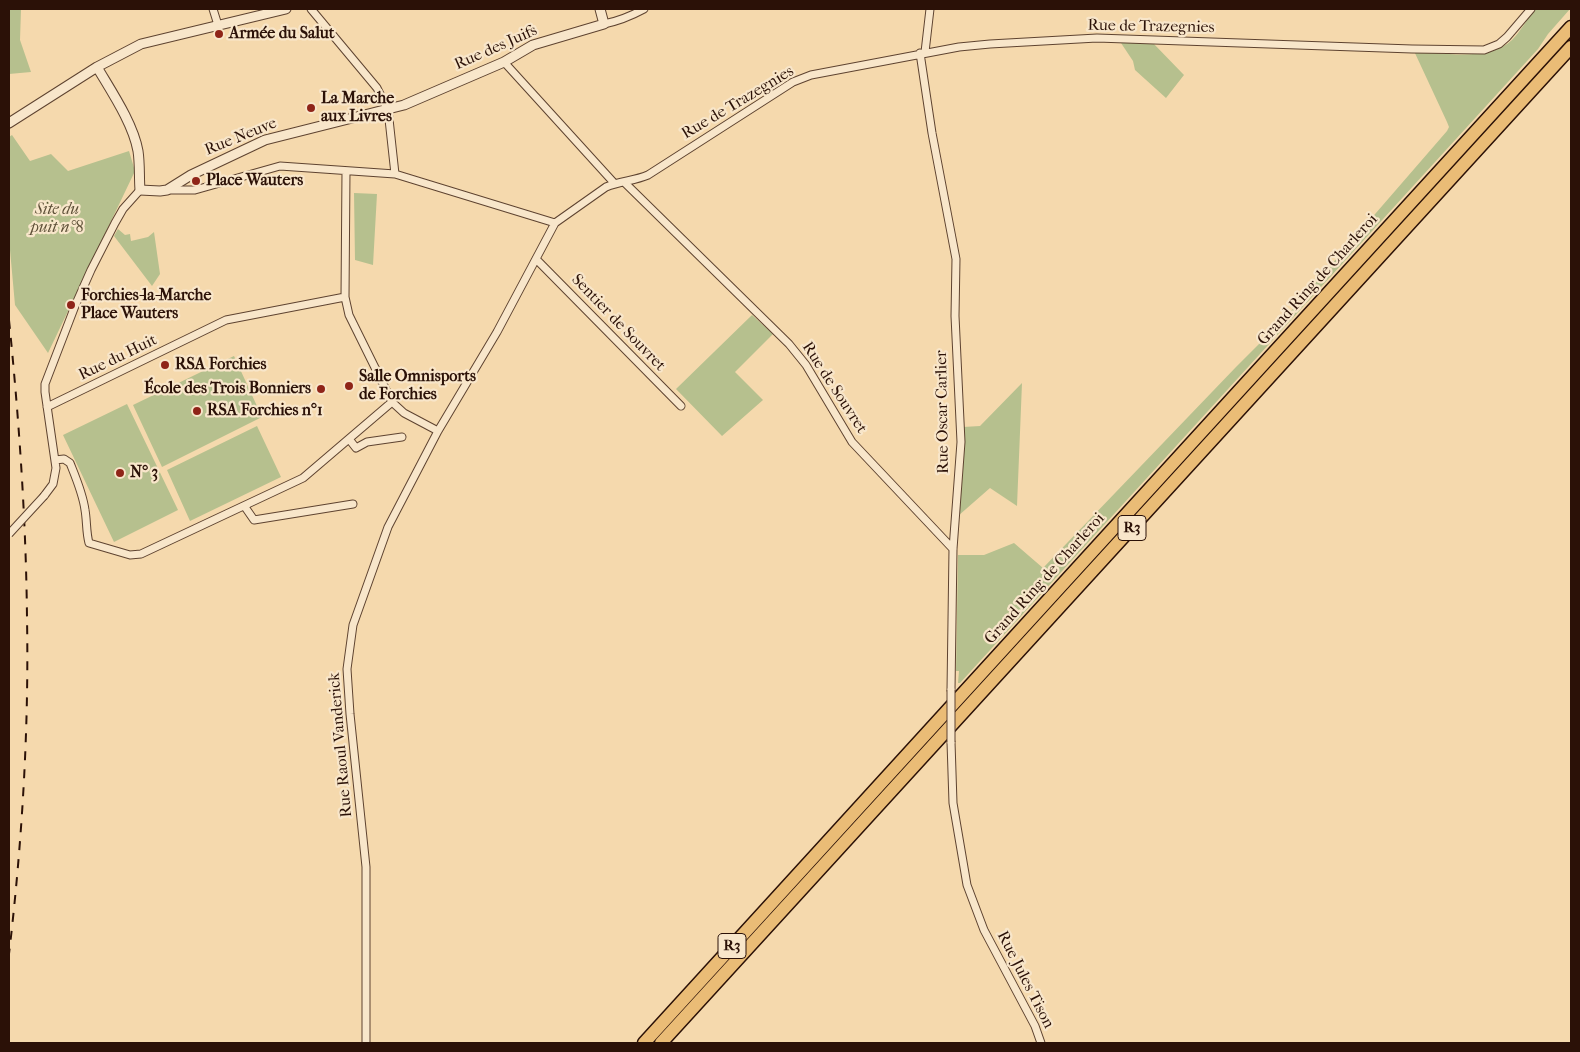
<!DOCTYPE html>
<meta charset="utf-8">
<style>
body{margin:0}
#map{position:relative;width:1580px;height:1052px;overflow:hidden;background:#f5d9ad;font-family:"IM FELL French Canon",serif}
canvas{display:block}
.frame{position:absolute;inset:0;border:10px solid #2b1107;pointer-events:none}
</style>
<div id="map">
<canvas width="1580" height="1052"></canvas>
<div class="frame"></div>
</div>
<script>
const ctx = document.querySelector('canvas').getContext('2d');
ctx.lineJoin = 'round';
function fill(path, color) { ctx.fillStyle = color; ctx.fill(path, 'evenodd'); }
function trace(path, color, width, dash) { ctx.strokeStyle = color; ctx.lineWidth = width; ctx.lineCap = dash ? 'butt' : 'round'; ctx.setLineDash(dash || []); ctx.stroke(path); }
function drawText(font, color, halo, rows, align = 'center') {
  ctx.font = font + ' "IM FELL French Canon",serif'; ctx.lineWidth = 4.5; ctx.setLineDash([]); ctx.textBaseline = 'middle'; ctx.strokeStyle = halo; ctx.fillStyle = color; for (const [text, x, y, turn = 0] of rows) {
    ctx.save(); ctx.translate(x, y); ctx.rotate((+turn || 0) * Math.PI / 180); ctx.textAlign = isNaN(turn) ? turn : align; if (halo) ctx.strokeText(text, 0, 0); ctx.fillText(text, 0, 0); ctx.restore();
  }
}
fill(new Path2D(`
 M9,9H21L20,40L31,72L9,74Z
 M1535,9H1570L1548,34L1538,49L1487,105L960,683H958L959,671H956L958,555H984L1014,543L1043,568L1236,367L1285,318L1447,131L1449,127L1447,122L1414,51C1443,53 1488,62 1512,40C1521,31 1527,19 1535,9Z
 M1152,42L1184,75L1166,98L1135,70L1133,61L1121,43Z
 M12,135L30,161L51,154L68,171L129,151L135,171L48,353L15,305L9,239V137Z
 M354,193L377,194L373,265L355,260Z
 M118,229L125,235L130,234L131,241L148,237L154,232L160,274L152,286L114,236Z
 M752,315L773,334L735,372L763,400L722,436L676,389Z
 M234,356L262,417L162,467L133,405Z
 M1022,383L1017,506L990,488L958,516L962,482L963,427L980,426Z
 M127,404L178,510L114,542L63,435Z
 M257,426L281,477L190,521L167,470Z`), '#b6c08e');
const minor = new Path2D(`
 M213,9L218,25
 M311,9L377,88L388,110L395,174
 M604,24C619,21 631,16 644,9
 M925,52L930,9
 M920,53L932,133L956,259L955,316L961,442L953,549L951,690
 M504,62L615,184
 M346,171L345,297L349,315L392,402L404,413L438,431
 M624,182L789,344L806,365L852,442L953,549
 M168,190H195L280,166L395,174L555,223
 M536,259L681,406
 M47,407L226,320L345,297
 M349,439L356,448L367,442L402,437
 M55,460L64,459L70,463C76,478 83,494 85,510C87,521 86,532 89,543L130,555L141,554L303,478L392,402
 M44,496L53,484L56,468L45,392V384L75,306L91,270L115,223L123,209L140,190
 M245,507L254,520L353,504
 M951,742L953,803L967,885L984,930L1035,1026L1041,1043
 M366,1043V867L350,714L347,669L353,625L388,527L438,431L497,332L555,223L606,187C620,181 634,181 648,175L793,82L811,75L959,47L990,44L1097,38L1412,49L1484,50L1499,44L1507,37L1531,9`);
const tertiary = new Path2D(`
 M97,67C111,91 133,123 138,151C140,164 139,177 140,190L160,191L167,190L191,175L265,140L404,105L504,62L533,45L604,24L600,9
 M9,123L97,67L141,44L286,9`);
const motorway = new Path2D(`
 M644,1043L1571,27
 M661,1043L1571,47`);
trace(minor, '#5e4330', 9);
trace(tertiary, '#5e4330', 11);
trace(motorway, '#2b1107', 15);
trace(minor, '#f8e6ca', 7);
trace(tertiary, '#f8e6ca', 9);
trace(motorway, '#eabc76', 12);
trace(new Path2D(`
 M9,320C19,419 26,519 27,618C29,730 22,843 9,954`), '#2b1107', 2, [9, 9]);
const minorBridge = new Path2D(`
 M9,534L44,496
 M951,742V690`);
trace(minorBridge, '#5e4330', 9, []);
trace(minorBridge, '#f8e6ca', 7);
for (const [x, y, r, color] of [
 [219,34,5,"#8f2418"],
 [311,108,5,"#8f2418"],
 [196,181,5,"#8f2418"],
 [71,305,5,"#8f2418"],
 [165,365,5,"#8f2418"],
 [349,386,5,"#8f2418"],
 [321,389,5,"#8f2418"],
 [197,411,5,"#8f2418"],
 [120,473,5,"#8f2418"]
]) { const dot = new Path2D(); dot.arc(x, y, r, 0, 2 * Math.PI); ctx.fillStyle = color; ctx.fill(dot); trace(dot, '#f8e6ca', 2); }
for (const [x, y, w] of [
 [1132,528,28],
 [732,946,28]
]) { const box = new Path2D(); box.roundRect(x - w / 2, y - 12.5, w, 25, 4); ctx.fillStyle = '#f8e6ca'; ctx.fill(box); trace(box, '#2b1107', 1); }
drawText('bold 15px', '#2b1107', null, [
 ["R3",1132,528],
 ["R3",732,946]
]);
drawText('16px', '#2b1107', '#f8e6ca', [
 ["Rue de Trazegnies",1151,27,1],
 ["Rue des Juifs",496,48,-24],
 ["Rue de Trazegnies",738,103,-31],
 ["Rue Neuve",241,137,-22],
 ["Grand Ring de Charleroi",1318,280,-48],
 ["Sentier de Souvret",618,323,46],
 ["Rue du Huit",118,358,-26],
 ["Rue de Souvret",834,388,57],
 ["Rue Oscar Carlier",943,412,-91],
 ["Grand Ring de Charleroi",1045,579,-48],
 ["Rue Raoul Vanderick",341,745,-95],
 ["Rue Jules Tison",1025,980,63]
]);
drawText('bold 16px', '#2b1107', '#f8e6ca', [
 ["Armée du Salut",229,34],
 ["La Marche",321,99],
 ["aux Livres",321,117],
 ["Place Wauters",206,181],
 ["Forchies-la-Marche",81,296],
 ["Place Wauters",81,314],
 ["RSA Forchies",175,365],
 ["Salle Omnisports",359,377],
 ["de Forchies",359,395],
 ["École des Trois Bonniers",311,389,"right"],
 ["RSA Forchies n°1",207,411],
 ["N° 3",130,473]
], 'left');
drawText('italic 16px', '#5c4e36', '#f8e6ca', [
 ["Site du",57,210],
 ["puit n°8",57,228]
]);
</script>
